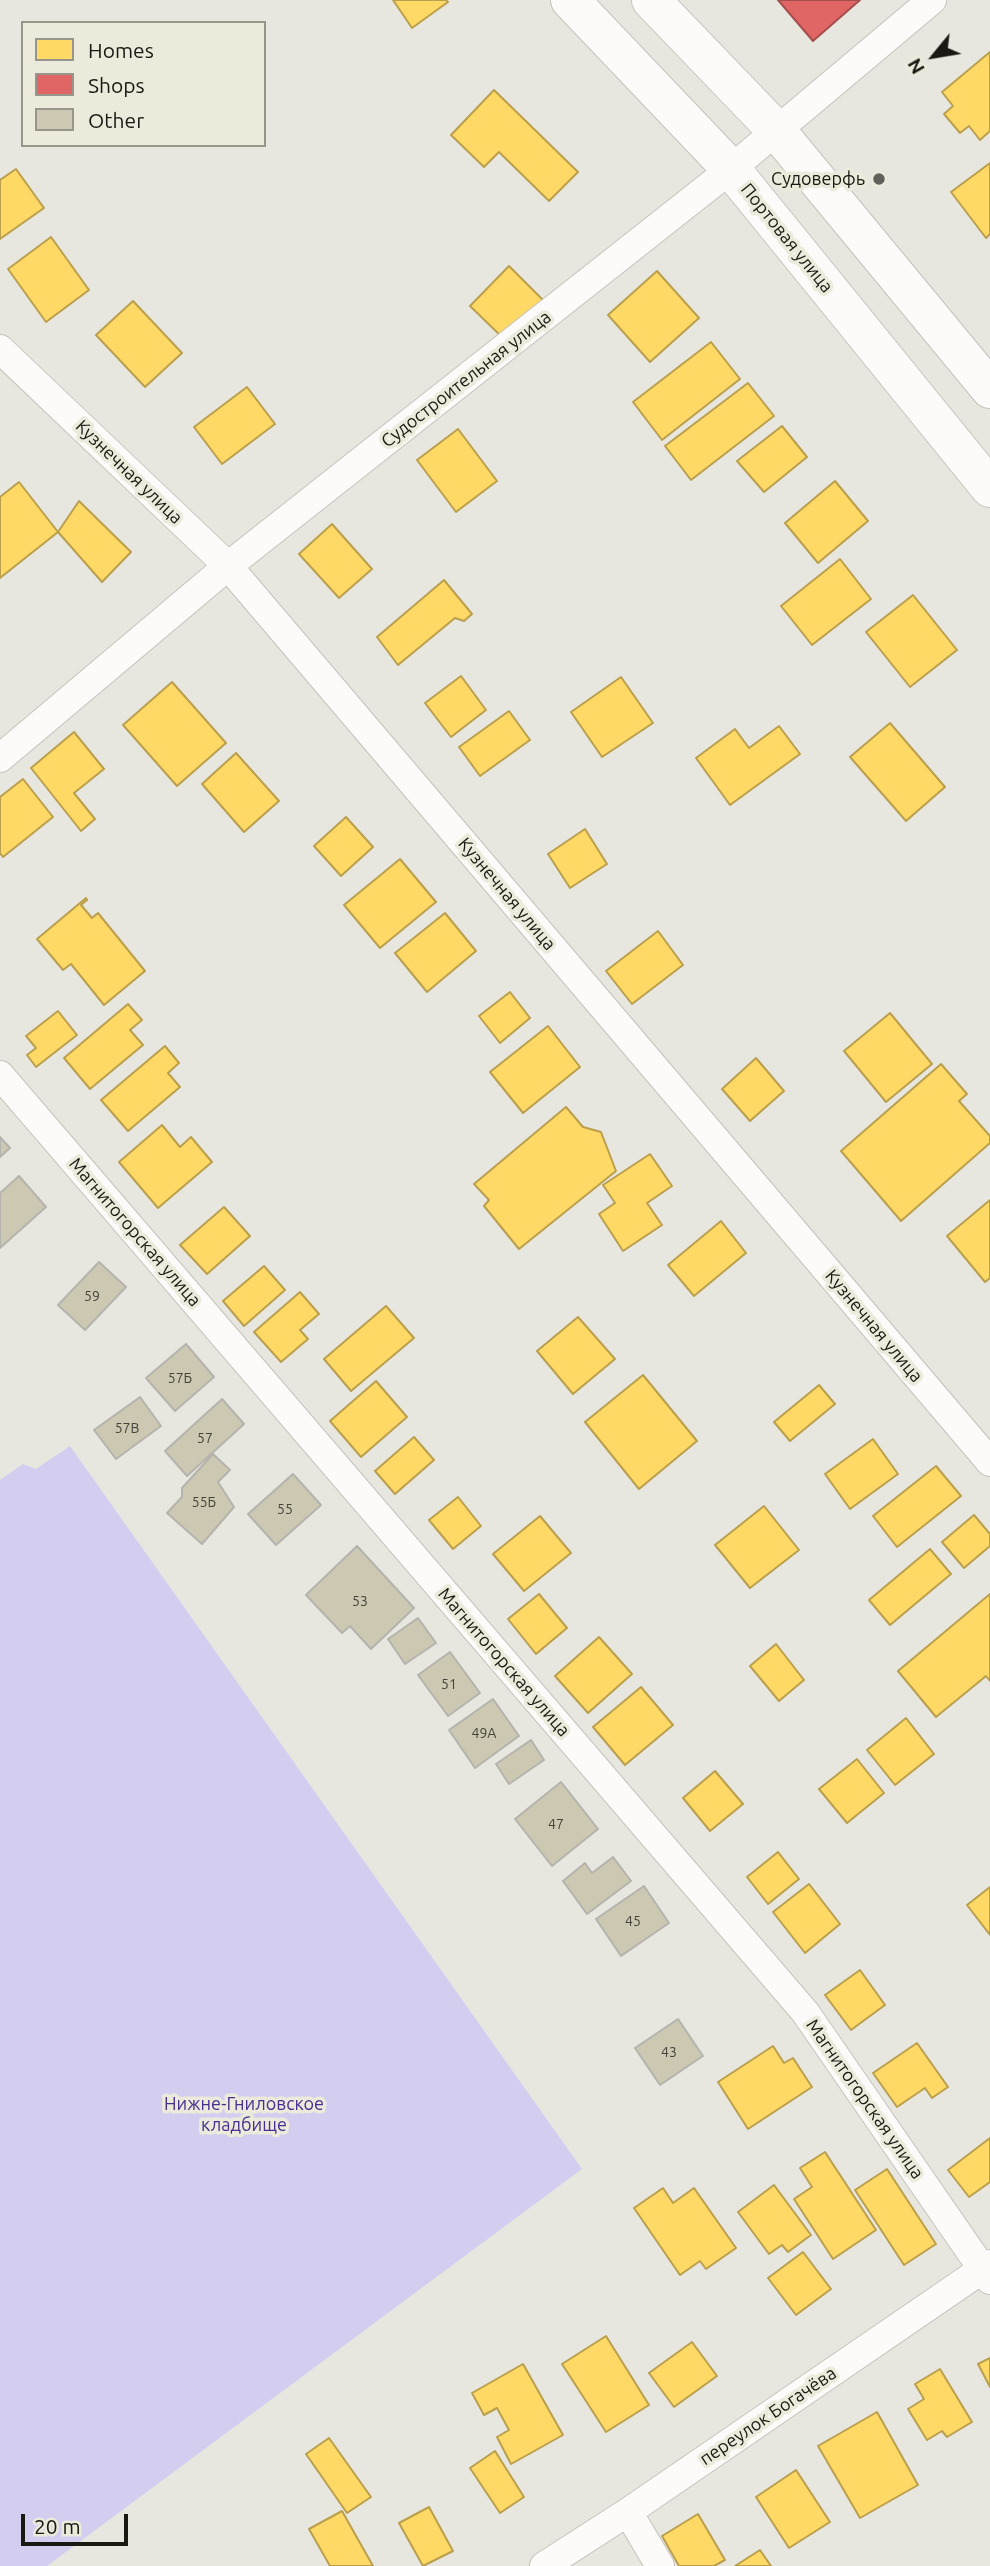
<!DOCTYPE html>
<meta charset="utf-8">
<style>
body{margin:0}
#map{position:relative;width:990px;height:2566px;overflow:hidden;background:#e8e7df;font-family:Ubuntu,sans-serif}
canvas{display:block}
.legend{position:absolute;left:21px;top:21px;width:245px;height:126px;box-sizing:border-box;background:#eceadb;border:2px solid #98968b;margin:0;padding:9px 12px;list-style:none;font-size:21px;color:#191813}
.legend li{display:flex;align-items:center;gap:14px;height:35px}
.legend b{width:35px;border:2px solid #98968b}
.north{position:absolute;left:899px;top:21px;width:70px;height:70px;-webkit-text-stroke:5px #eceadb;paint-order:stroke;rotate:240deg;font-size:19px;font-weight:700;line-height:28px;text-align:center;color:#191813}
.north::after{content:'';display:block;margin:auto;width:24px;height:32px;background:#191813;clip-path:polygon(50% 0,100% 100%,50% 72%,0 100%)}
.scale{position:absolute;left:21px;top:2514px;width:107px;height:32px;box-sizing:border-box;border:4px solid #191813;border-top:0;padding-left:9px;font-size:21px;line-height:24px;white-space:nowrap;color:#191813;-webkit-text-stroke:5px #eceadb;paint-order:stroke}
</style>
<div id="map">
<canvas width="990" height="2566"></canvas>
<ul class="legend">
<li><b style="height:19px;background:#ffd966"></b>Homes</li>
<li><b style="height:19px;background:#e06666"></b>Shops</li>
<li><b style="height:19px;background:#ccc8b1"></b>Other</li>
</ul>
<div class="north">N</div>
<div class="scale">20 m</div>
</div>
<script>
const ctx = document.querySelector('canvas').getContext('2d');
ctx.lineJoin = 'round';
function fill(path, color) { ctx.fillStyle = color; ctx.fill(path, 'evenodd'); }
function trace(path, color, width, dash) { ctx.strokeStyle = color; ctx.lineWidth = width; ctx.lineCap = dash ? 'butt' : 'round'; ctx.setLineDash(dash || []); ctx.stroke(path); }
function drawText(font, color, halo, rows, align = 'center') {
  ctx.font = font + ' Ubuntu,sans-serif'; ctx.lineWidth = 7; ctx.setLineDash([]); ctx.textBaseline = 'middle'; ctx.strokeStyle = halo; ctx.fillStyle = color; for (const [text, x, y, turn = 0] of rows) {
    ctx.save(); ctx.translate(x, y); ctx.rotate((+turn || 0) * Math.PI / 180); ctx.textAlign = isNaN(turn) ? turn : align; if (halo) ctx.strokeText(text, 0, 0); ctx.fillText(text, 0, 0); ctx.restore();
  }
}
fill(new Path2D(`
 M70,1446L582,2169L47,2566H0V1480L23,1464L36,1469Z`), '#d3cef0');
const homes = new Path2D(`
 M393,0H446L448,2L412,28Z
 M990,52V131L980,140L969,126L960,133L944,114L953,106L942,92Z
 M494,90L578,172L549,201L499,152L484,167L451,135Z
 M990,163V234L986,238L951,192Z
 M16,169L44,208L0,239V180Z
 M51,237L89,290L46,322L8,269Z
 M509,266L543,300L504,339L470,306Z
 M657,271L699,318L650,362L608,315Z
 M133,301L182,353L145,387L96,335Z
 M711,342L740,379L662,440L633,402Z
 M748,383L774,416L691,480L665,446Z
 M247,387L275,424L222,464L194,427Z
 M782,426L807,457L764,492L737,461Z
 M458,429L497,481L456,512L417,460Z
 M835,481L868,521L818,563L785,523Z
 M19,482L58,532L0,578V497Z
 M79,501L131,552L102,582L58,532Z
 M332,524L372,569L339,598L299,554Z
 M840,559L871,599L812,645L781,606Z
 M444,580L472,614L464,621L455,618L398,665L377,637Z
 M913,595L957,650L910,687L866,632Z
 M461,676L486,710L451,737L425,703Z
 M621,677L653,723L602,757L571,712Z
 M172,682L226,743L177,786L123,725Z
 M509,711L530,740L480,776L459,747Z
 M890,723L945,787L906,821L850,757Z
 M779,726L800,754L730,805L696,758L735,729L749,748Z
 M74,732L104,769L74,793L95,819L81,831L31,768Z
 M236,753L279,801L244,832L202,784Z
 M23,779L53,817L3,857L0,853V797Z
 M346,817L373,847L341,876L314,846Z
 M585,829L607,864L570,888L548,854Z
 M400,859L436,902L380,948L344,905Z
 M86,898L87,900L81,905L92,918L98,913L145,971L104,1005L71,964L63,970L37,939Z
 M445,913L476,951L427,992L395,953Z
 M658,931L683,965L632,1004L606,971Z
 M510,992L530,1018L500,1043L479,1016Z
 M128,1004L142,1020L130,1030L143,1045L90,1089L64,1058Z
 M58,1011L77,1035L36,1067L27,1055L36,1048L26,1036Z
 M890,1013L932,1064L886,1102L844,1051Z
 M548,1026L580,1067L523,1113L490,1072Z
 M165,1046L179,1063L168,1073L180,1087L128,1131L101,1100Z
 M756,1058L784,1091L750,1121L722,1089Z
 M941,1064L967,1094L959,1101L990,1136V1143L901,1221L841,1151Z
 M566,1107L583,1127L601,1132L616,1171L519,1249L484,1206L489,1200L474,1184Z
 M162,1125L180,1147L191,1137L212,1162L158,1208L119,1162Z
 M650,1154L672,1186L647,1203L662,1225L623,1251L599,1214L615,1203L603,1185Z
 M990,1200V1278L985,1282L947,1236Z
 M224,1207L250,1236L207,1274L180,1245Z
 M721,1221L746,1253L694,1296L668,1265Z
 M264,1266L285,1290L244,1326L223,1301Z
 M300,1292L319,1314L300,1330L308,1339L281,1362L254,1332Z
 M386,1306L414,1338L351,1391L324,1359Z
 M578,1317L615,1359L573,1394L537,1351Z
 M643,1375L697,1441L639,1489L585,1422Z
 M376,1381L407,1417L361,1457L330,1421Z
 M819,1385L835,1404L790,1441L774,1422Z
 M414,1437L434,1460L395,1494L375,1471Z
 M873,1439L898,1474L850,1509L825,1474Z
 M936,1466L961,1496L897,1547L873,1516Z
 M458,1497L481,1526L453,1549L429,1520Z
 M764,1506L799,1550L750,1588L715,1545Z
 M974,1515L990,1534V1546L964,1568L942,1542Z
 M540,1516L571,1553L524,1591L493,1554Z
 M930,1549L951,1574L890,1625L869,1600Z
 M539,1594L567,1628L536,1654L508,1619Z
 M990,1594V1681L986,1676L936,1717L898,1671Z
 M599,1637L632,1674L588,1713L555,1676Z
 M776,1644L804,1680L779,1701L750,1666Z
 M641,1687L673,1725L625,1765L593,1727Z
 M906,1718L934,1754L895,1785L867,1750Z
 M857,1759L884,1793L847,1823L819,1789Z
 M715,1771L743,1804L710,1831L683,1798Z
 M778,1852L799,1879L768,1904L747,1877Z
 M809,1884L840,1924L805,1953L773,1912Z
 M990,1887V1935L967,1905Z
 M860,1970L885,2005L851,2030L825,1995Z
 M917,2043L948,2087L932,2098L925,2088L897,2107L873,2073Z
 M773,2046L784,2063L793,2058L812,2087L748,2129L718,2082Z
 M990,2138V2182L969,2197L948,2170Z
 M825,2152L876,2230L833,2259L794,2199L812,2187L800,2168Z
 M887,2169L936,2244L904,2265L855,2190Z
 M774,2185L811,2235L788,2252L782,2245L769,2254L738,2212Z
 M663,2188L673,2203L694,2188L736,2248L706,2269L700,2261L680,2275L634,2208Z
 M803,2252L831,2289L796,2315L768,2278Z
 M606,2336L649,2405L606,2432L562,2364Z
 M692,2342L717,2376L674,2407L649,2373Z
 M990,2358V2387L978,2364Z
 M523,2364L563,2435L511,2464L497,2437L509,2430L497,2408L484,2415L472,2393Z
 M940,2369L972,2422L947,2437L942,2431L927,2440L908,2409L924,2399L915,2384Z
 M877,2412L918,2485L860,2518L818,2446Z
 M329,2438L371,2497L347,2513L306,2454Z
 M495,2451L524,2497L500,2513L470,2468Z
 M796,2470L830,2522L789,2548L756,2497Z
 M429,2507L453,2551L423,2566L399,2523Z
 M342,2511L373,2566H330L309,2529Z
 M698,2514L725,2560L714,2566H679L662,2536Z
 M760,2550L771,2566H735Z`);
fill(homes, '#ffd966');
trace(homes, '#ba9f4d', 2);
const shops = new Path2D(`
 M778,0H860L813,41Z`);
fill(shops, '#e06666');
trace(shops, '#a44f4d', 2);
const building = new Path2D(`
 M0,1137L10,1148L0,1157Z
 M19,1176L46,1207L0,1248V1193Z
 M99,1262L126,1287L85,1330L58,1305Z
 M186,1344L214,1377L175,1411L146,1378Z
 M140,1397L161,1426L116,1459L94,1430Z
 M222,1399L244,1424L187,1476L165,1451Z
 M213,1454L230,1470L218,1482L234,1507L202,1544L167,1513L182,1497V1488Z
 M293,1474L321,1505L276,1545L248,1514Z
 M357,1546L414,1608L371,1649L350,1626L342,1633L306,1595Z
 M418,1618L436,1643L405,1664L388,1639Z
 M450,1652L480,1693L448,1716L418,1675Z
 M493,1699L519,1736L475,1768L449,1730Z
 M531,1740L544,1760L509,1784L496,1764Z
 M561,1782L598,1829L552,1866L515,1819Z
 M613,1857L631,1881L587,1914L563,1881L585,1863L592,1873Z
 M644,1886L669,1923L621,1956L596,1919Z
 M678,2019L703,2056L660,2085L635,2048Z`);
fill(building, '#ccc8b1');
trace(building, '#b4b3ad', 2);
const minor = new Path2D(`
 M0,349L228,566L990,1462
 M0,758L228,566L731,169L932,0
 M0,1075L805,2012L990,2280
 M628,2512L660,2566
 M544,2566L628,2512L990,2264`);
const primary = new Path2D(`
 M570,0L731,169L990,488
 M651,0L776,130L990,389`);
trace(minor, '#c4c3bd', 30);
trace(primary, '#c4c3bd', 40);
trace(minor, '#fcfbfa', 28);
trace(primary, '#fcfbfa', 38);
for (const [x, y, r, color] of [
 [879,179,7,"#61605a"]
]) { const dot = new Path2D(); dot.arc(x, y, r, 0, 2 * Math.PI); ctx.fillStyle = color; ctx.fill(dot); trace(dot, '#eceadb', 2.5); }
drawText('14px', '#46443a', null, [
 ["59",92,1296],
 ["57Б",180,1378],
 ["57В",127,1428],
 ["57",205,1438],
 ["55Б",204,1502],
 ["55",285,1509],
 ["53",360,1601],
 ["51",449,1684],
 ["49А",484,1733],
 ["47",556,1824],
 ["45",633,1921],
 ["43",669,2052]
]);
drawText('18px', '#191813', '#eceadb', [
 ["Судоверфь",865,179]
], 'right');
drawText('18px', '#191813', '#eceadb', [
 ["Портовая улица",787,238,51],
 ["Судостроительная улица",466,379,-38],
 ["Кузнечная улица",129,472,44],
 ["Кузнечная улица",507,894,50],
 ["Магнитогорская улица",135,1232,49],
 ["Кузнечная улица",874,1326,50],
 ["Магнитогорская улица",504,1662,49],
 ["Магнитогорская улица",865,2099,55],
 ["переулок Богачёва",768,2416,-34]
]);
drawText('18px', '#472f92', '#eceadb', [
 ["Нижне-Гниловское",244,2104],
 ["кладбище",244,2125]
]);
</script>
